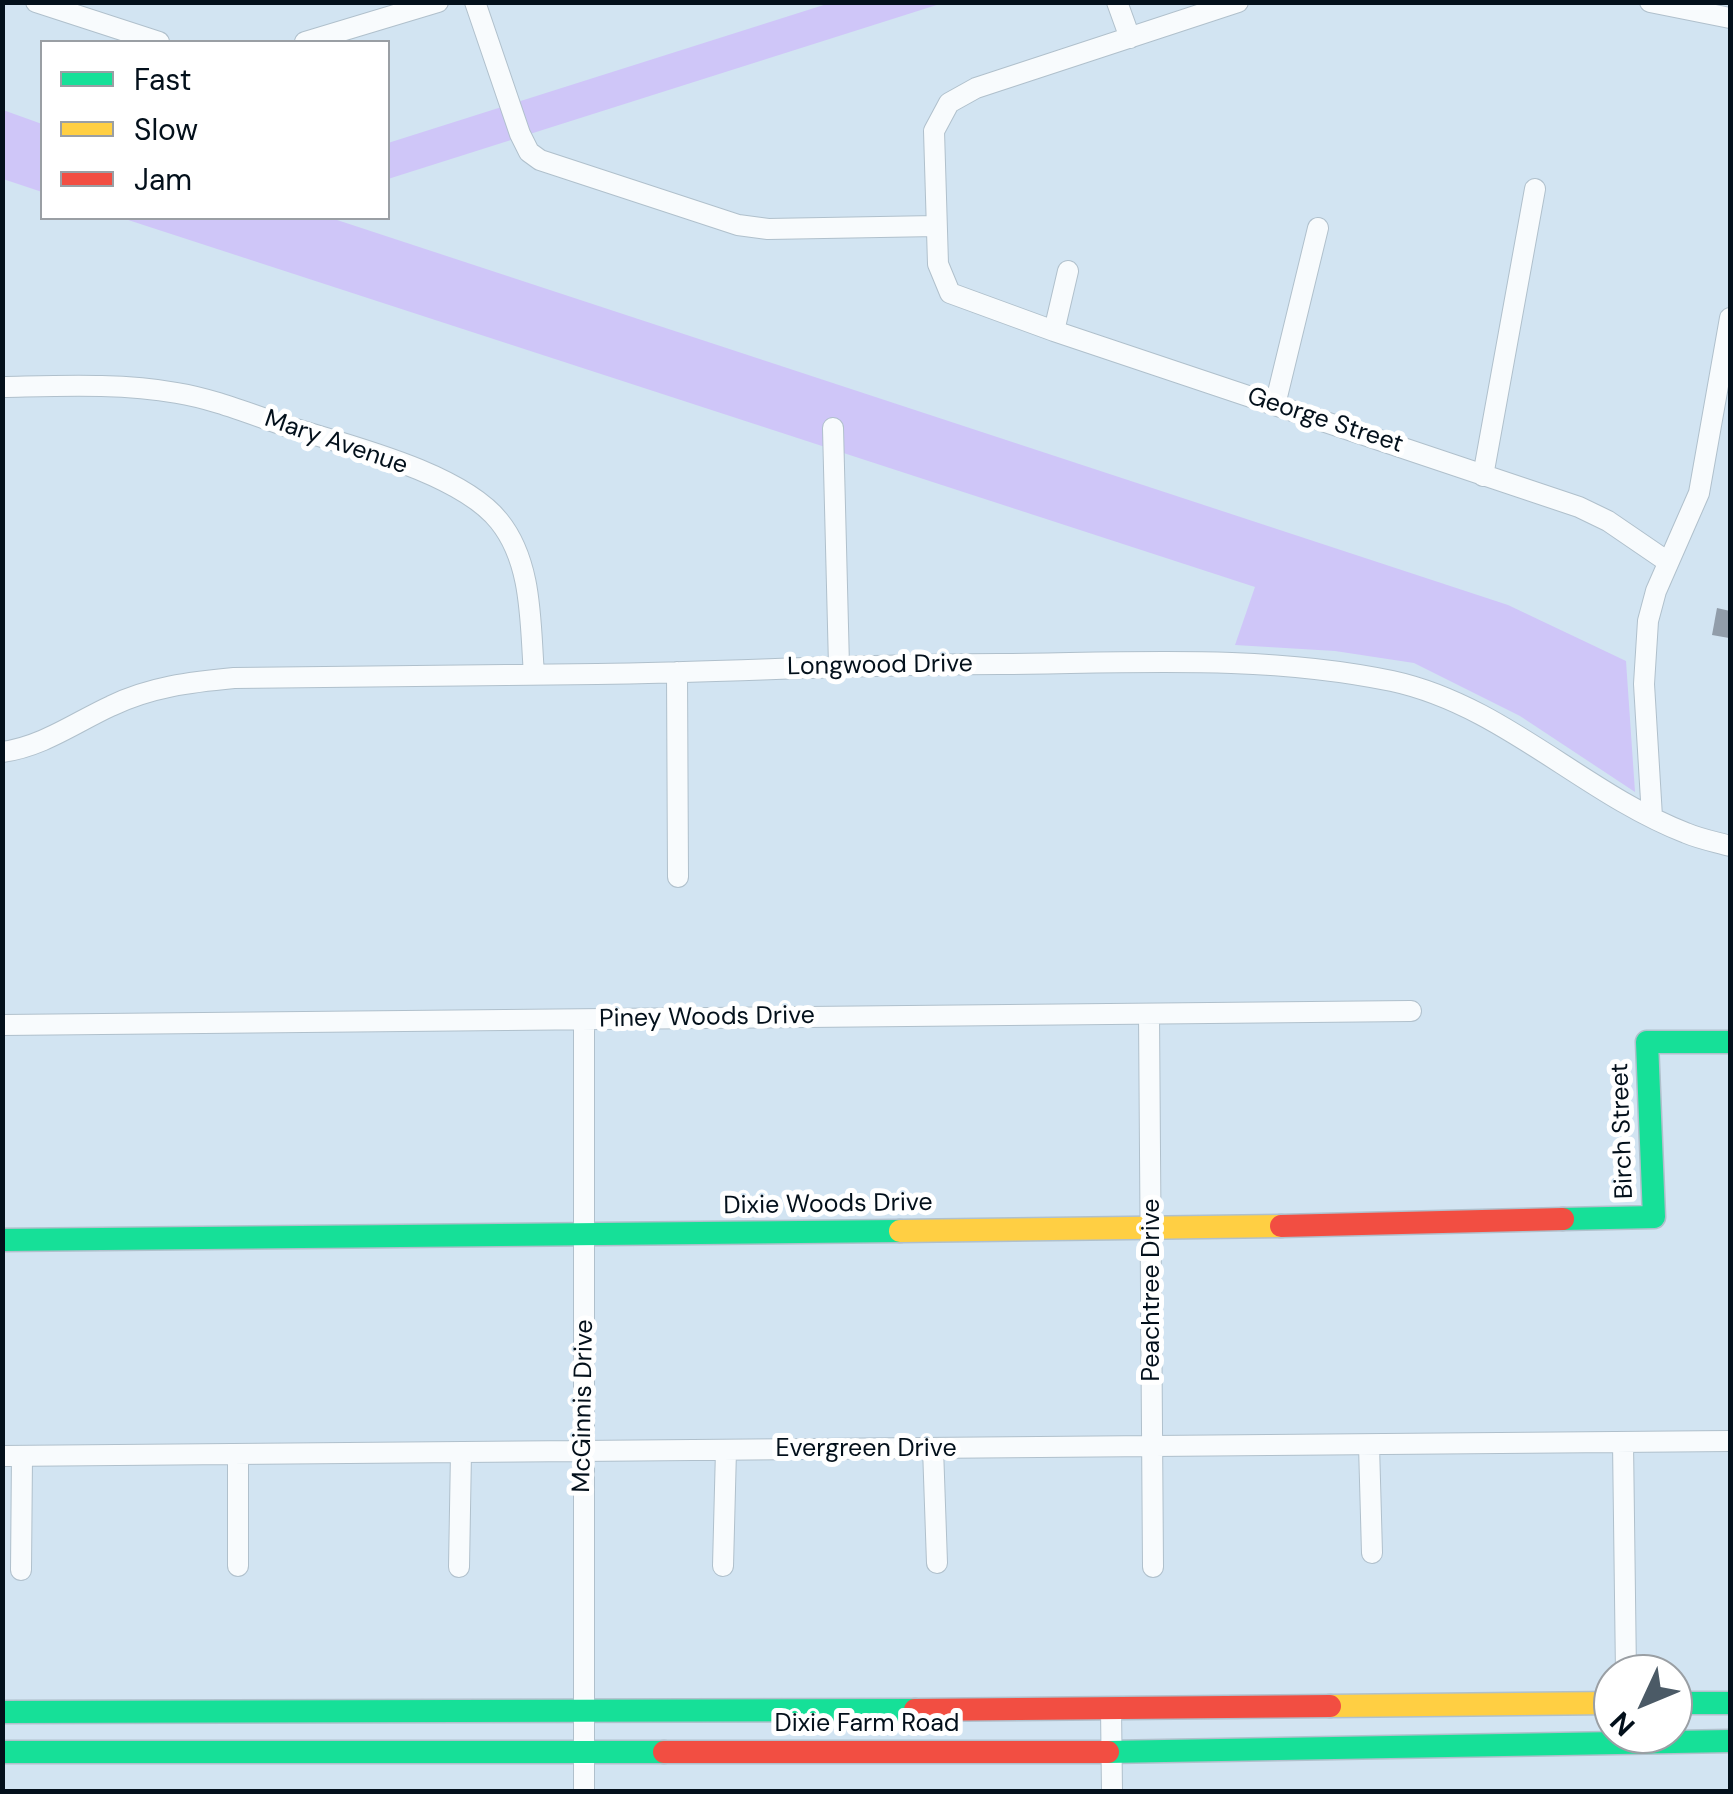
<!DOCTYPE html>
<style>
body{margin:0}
#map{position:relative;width:1733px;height:1794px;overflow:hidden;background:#d2e4f2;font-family:"DM Sans",sans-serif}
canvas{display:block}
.frame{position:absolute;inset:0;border:5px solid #03101b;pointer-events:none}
.legend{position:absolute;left:40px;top:40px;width:350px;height:180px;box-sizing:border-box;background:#fff;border:2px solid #9a9fa4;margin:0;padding:12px 18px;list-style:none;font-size:30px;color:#03101b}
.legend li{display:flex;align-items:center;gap:20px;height:50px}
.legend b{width:50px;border:2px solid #9a9fa4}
.north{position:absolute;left:1593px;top:1654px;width:100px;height:100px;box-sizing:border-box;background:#fff;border:2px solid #9a9fa4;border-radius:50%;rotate:226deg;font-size:28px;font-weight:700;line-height:40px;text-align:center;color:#03101b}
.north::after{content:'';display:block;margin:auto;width:35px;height:45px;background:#4b5a66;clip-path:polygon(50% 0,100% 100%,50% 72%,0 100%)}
</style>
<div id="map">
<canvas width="1733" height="1794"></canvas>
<div class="frame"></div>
<ul class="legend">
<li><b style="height:12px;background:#16e098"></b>Fast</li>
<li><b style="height:12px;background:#ffcf43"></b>Slow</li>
<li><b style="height:12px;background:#f24e42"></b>Jam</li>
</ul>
<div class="north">N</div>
</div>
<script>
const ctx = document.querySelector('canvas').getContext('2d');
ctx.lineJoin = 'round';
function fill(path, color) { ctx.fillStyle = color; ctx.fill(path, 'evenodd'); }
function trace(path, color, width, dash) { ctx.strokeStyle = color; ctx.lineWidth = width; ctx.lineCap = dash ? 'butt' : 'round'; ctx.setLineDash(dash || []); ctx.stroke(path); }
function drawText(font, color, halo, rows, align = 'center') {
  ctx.font = font + ' "DM Sans",sans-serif'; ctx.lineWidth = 10; ctx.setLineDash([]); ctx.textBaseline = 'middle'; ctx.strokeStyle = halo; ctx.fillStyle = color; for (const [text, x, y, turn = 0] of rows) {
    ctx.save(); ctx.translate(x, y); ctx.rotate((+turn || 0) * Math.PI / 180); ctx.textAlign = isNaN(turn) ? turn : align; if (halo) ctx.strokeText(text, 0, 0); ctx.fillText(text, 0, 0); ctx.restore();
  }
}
fill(new Path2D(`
 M830,3H943L388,179V143Z
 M3,110L42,124V192L3,179Z
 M122,218H331L1508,605L1626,661L1635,792L1520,716L1414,663L1335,651L1235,645L1255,587Z`), '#cfc6f8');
fill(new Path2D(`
 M1717,608L1730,611L1729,638L1712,635Z`), '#919daa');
const street = new Path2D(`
 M36,2L159,42
 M475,2L520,134L529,152L540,160L738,225L768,229L936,226
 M1117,2L1130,38
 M1238,2L976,88L949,103L934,131L938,264L950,293L1054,331L1579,507L1608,521L1668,562
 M1650,2L1730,18
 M305,42L438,2
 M1054,331L1068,271
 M2,387C60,386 120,383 177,393C214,399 250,414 286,426C346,445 460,472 499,521C533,563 530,624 534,674
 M1275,405L1318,228
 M833,428L839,666
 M1483,476L1535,189
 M677,672L678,877
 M2,752C42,747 76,722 111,706C150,687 191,682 234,678C355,676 476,676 597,674C731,672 865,664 999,664C1129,663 1263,654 1392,681C1503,705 1583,793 1686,833C1700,839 1716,842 1730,846
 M1652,817L1644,684L1648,621L1656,591L1699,493L1730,318
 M1149,1014L1153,1567
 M584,1020V1792
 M2,1025L1411,1011
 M1623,1442L1626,1674
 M1369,1445L1372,1553
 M933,1448L937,1563
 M238,1454V1566
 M2,1456L1730,1441
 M723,1566L726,1450
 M459,1567L461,1452
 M21,1570L22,1456
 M1111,1708L1112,1792`);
const fast = new Path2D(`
 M1563,1219L1654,1217L1647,1042H1730
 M2,1240L900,1231
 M1673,1703H1730
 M2,1712L915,1710
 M2,1752H664
 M1108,1752L1730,1741`);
const slow = new Path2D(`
 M900,1231L1281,1226
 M1330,1706L1613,1703`);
const jam = new Path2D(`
 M1281,1226L1563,1219
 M915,1710L1330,1706
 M664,1752H1108`);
trace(street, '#b0c0cc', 22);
trace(fast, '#b0c0cc', 25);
trace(slow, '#b0c0cc', 25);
trace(jam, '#b0c0cc', 25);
trace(street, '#f8fbfd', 20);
trace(fast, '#16e098', 22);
trace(slow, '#ffcf43', 22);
trace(jam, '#f24e42', 22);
drawText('25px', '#03101b', '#fff', [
 ["George Street",1325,421,18],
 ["Mary Avenue",336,443,19],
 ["Longwood Drive",880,666,-1],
 ["Piney Woods Drive",707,1018,-1],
 ["Birch Street",1623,1131,-92],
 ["Dixie Woods Drive",828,1205,-1],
 ["Peachtree Drive",1152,1290,-90],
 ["McGinnis Drive",584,1406,-89],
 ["Evergreen Drive",866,1449],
 ["Dixie Farm Road",867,1724]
]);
</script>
